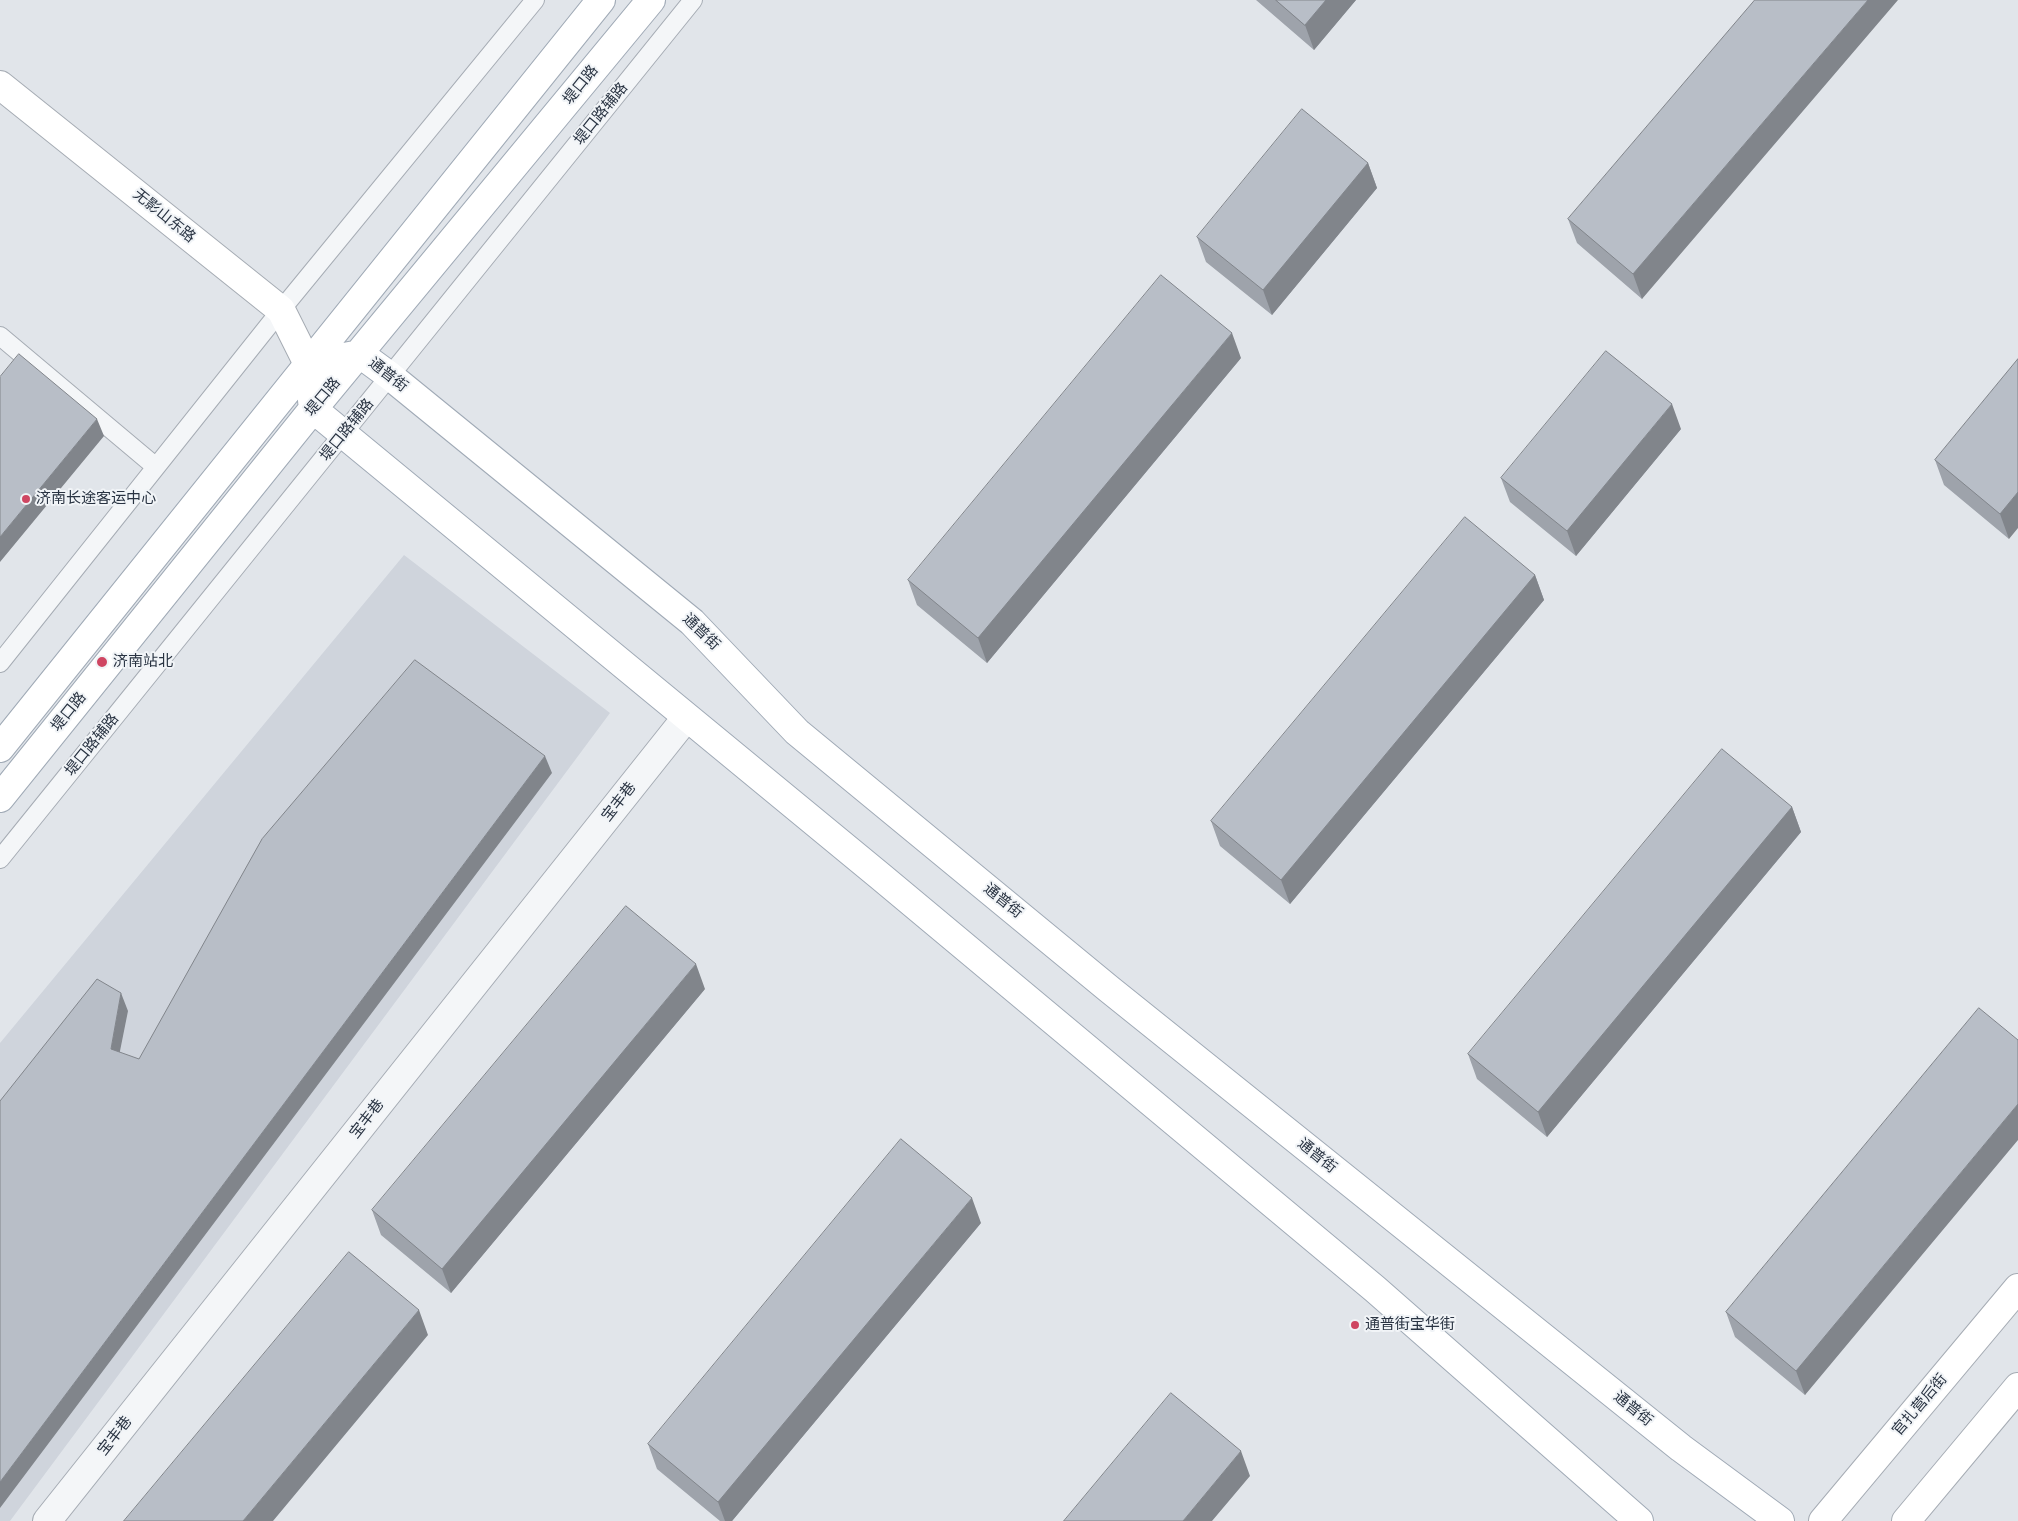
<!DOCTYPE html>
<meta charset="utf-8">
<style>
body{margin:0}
canvas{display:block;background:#e1e5ea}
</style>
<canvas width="2018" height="1521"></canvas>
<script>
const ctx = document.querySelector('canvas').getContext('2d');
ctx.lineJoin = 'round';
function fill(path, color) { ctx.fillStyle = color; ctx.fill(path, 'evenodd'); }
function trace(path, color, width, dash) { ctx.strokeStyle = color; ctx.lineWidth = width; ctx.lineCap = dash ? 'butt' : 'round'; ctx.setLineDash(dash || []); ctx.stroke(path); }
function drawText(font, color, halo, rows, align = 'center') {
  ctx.font = font + ' Manrope,"Noto Sans SC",sans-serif'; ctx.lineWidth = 4; ctx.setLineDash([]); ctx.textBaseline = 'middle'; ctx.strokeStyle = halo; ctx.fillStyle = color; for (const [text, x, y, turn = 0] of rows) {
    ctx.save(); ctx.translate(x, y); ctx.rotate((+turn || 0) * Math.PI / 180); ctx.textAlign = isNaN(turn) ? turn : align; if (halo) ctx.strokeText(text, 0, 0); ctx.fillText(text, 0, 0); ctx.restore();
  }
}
fill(new Path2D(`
 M404,555L610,713L10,1521H0V1043Z`), '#cfd4dc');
const lane = new Path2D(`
 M0,336L156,467
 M0,663L281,310L535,0
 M0,859L693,0`);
const street = new Path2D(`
 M47,1521L686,718`);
const secondary = new Path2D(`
 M0,85L281,310L308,364
 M1823,1521L2018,1288
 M1906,1521L2018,1387`);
const primary = new Path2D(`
 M0,748L601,0
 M0,798L313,409L651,0
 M1639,1521L1375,1289L880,876L313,409L308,364L360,354L390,376L692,622L797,732L1109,989L1681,1448L1780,1521`);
trace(lane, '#a6acb4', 20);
trace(street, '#a6acb4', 30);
trace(secondary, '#a6acb4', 30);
trace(primary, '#a0aab6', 30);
trace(lane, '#f4f6f8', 18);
trace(street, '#f4f6f8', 28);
trace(secondary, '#fff', 28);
trace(primary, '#fff', 28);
fill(new Path2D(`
 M1256,0H1356L1314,50Z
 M1755,0L1642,299L1577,243L1568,219Z
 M1368,163L1377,188L1272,315L1206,262L1197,237Z
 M1241,358L987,663L917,605L908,580Z
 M2018,359L2009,539L1944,485L1935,460Z
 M1681,429L1576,556L1510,502L1501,478Z
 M1535,575L1544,600L1290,904L1220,846L1211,821Z
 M1792,807L1801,832L1547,1137L1477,1079L1468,1054Z
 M705,989L451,1293L381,1235L372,1210Z
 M1979,1008L1805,1395L1735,1337L1726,1312Z
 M981,1223L732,1521H720L657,1469L648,1444Z`), '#9ea3ab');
fill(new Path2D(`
 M1326,0H1356L1314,50L1305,25Z
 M1868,0H1898L1642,299L1633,274Z
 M1368,163L1377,188L1272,315L1263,290Z
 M1232,333L1241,358L987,663L978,638Z
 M1672,404L1681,429L1576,556L1567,531Z
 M97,419L104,436L0,562V537Z
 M2018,492V528L2009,539L2000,514Z
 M1535,575L1544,600L1290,904L1281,880Z
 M545,756L552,773L0,1508V1482Z
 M1792,807L1801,832L1547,1137L1538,1112Z
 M696,964L705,989L451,1293L442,1269Z
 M121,993L128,1011L117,1066L111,1049Z
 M2018,1104V1140L1805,1395L1796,1371Z
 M972,1198L981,1223L732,1521H725L718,1502Z
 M419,1310L428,1335L273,1521H243Z
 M1241,1451L1250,1476L1212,1521H1183Z`), '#81858b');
const building = new Path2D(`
 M1276,0H1326L1305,25Z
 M1755,0H1868L1633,274L1568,219Z
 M1302,109L1368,163L1263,290L1197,237Z
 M1161,275L1232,333L978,638L908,580Z
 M1606,351L1672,404L1567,531L1501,478Z
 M19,354L97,419L0,537V377Z
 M2018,359V492L2000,514L1935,460Z
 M1465,517L1535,575L1281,880L1211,821Z
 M415,660L545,756L0,1482V1101L97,979L121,993L111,1049L139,1059L262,839Z
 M1722,749L1792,807L1538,1112L1468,1054Z
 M626,906L696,964L442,1269L372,1210Z
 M1979,1008L2018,1040V1104L1796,1371L1726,1312Z
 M901,1139L972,1198L718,1502L648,1444Z
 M349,1252L419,1310L243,1521H124Z
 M1171,1393L1241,1451L1183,1521H1064Z`);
fill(building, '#b8bec7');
trace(building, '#81858b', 1);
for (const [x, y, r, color] of [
 [26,499,5,"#cf4662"],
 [102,662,6,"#cf4662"],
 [1355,1325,5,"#cf4662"]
]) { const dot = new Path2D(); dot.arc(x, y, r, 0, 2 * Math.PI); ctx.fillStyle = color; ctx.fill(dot); trace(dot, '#f1f4f7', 2); }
drawText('15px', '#293342', '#f1f4f7', [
 ["堤口路",581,85,-51],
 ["堤口路辅路",601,114,-51],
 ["无影山东路",164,216,39],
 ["通普街",388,375,38],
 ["堤口路",323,397,-50],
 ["堤口路辅路",347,430,-51],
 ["通普街",701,632,44],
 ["堤口路",69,712,-51],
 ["堤口路辅路",92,745,-51],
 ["宝丰巷",619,802,-52],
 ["通普街",1003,901,39],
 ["宝丰巷",367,1119,-52],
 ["通普街",1317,1156,39],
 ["官扎营后街",1920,1405,-50],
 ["通普街",1633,1409,39],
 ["宝丰巷",115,1436,-52]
]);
drawText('15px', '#293342', '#f1f4f7', [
 ["济南长途客运中心",36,499],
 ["济南站北",113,662],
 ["通普街宝华街",1365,1325]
], 'left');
</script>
